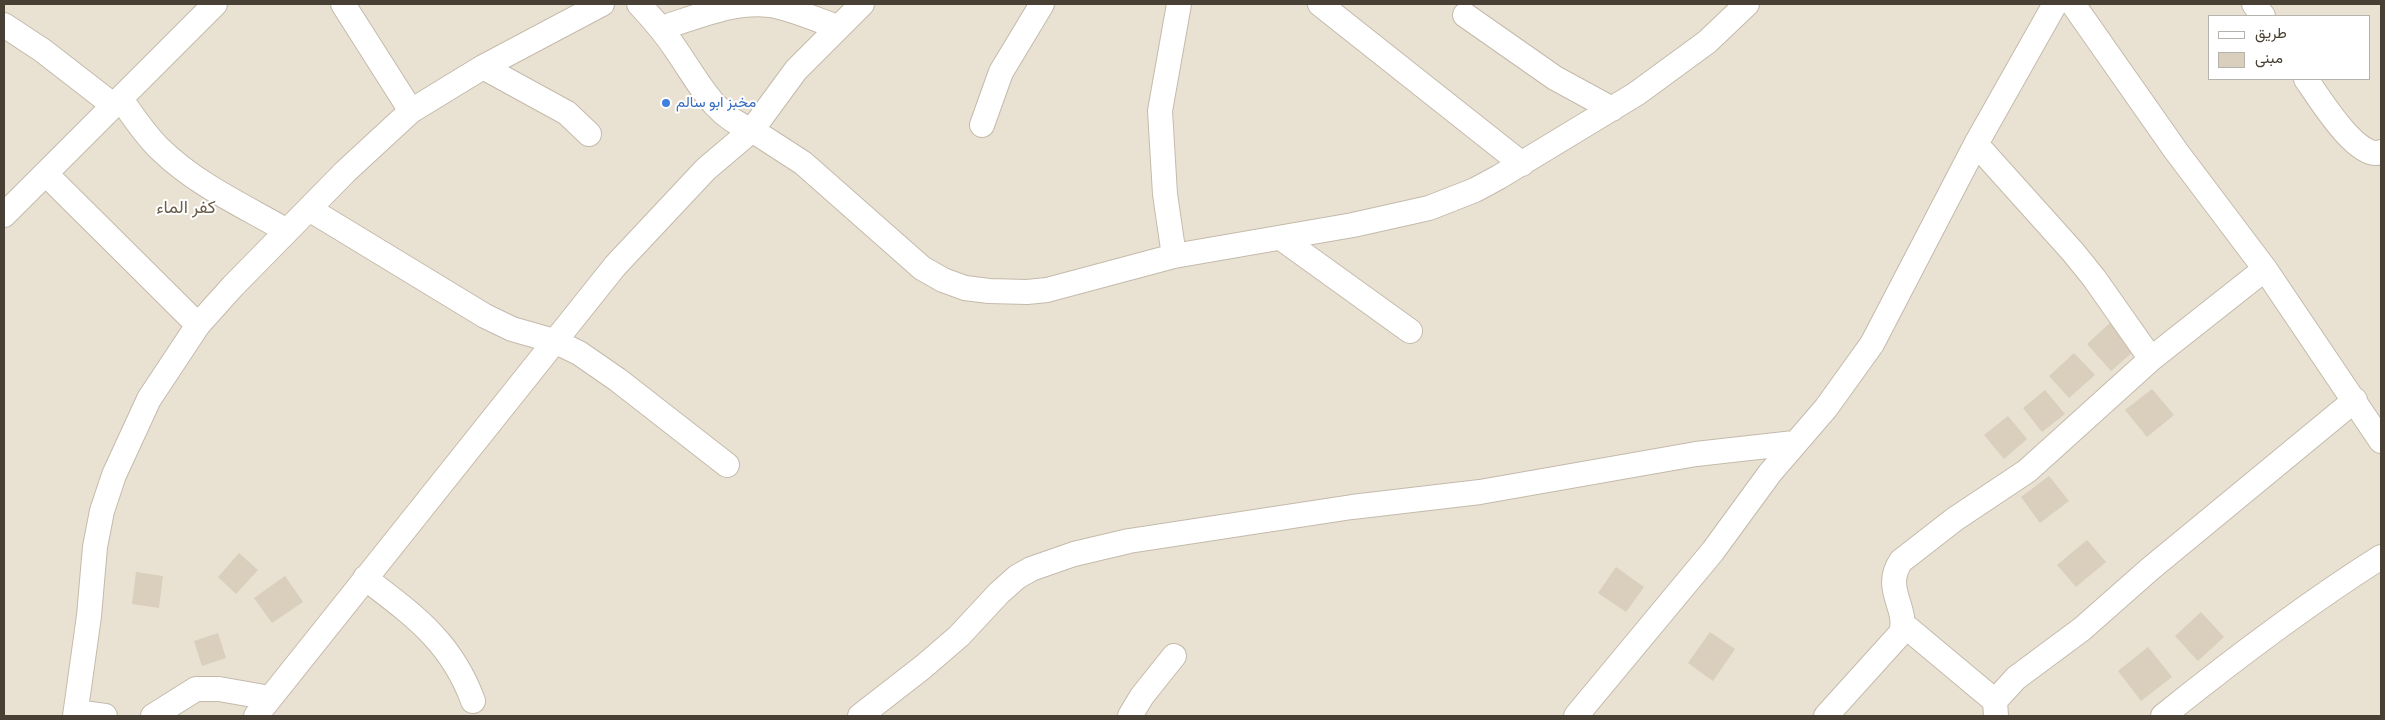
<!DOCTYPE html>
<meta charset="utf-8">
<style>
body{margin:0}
#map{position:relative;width:2385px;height:720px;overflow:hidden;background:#f5f0e6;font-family:Cabin,Vazirmatn,sans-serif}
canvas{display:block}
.frame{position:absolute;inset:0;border:5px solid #484034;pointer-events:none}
.legend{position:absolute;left:2208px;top:15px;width:162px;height:65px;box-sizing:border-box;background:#fff;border:1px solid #b6b3ae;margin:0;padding:6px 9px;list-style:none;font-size:15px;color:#484034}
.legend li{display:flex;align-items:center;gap:10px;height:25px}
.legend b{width:25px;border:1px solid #b6b3ae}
</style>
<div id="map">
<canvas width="2385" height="720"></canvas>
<div class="frame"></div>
<ul class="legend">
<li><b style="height:6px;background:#fff"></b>طريق</li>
<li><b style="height:14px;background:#dacebd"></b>مبنى</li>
</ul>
</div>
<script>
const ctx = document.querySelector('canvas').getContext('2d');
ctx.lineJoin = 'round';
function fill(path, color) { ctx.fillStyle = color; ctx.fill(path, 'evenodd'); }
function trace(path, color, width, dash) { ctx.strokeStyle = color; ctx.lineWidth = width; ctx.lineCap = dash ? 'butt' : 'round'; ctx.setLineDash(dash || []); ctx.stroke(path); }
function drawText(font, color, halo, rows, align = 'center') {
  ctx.font = font + ' Cabin,Vazirmatn,sans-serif'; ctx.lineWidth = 4; ctx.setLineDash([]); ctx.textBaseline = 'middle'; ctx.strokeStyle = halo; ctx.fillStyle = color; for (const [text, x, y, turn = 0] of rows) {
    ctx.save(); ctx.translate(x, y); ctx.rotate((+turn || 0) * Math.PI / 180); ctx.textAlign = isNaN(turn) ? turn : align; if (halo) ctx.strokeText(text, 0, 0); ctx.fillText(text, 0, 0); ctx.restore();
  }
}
fill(new Path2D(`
 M4,4H2381V716H4ZM2209,16H2369V79H2209Z`), '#e9e2d3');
fill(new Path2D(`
 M2110,323L2134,351L2111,371L2087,344Z
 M2074,353L2095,375L2069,398L2049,376Z
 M2152,389L2174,415L2147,437L2125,410Z
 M2045,390L2065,414L2042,432L2023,408Z
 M2008,416L2027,439L2004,459L1984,435Z
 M2049,476L2069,501L2040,523L2021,497Z
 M2087,540L2106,562L2076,587L2057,565Z
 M239,553L258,570L236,594L218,577Z
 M1616,567L1644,587L1626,612L1598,593Z
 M136,572L163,576L159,608L132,604Z
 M285,576L303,602L272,623L254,598Z
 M2201,612L2224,637L2198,661L2175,636Z
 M1710,632L1735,649L1713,681L1688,663Z
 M218,633L226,658L202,666L194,641Z
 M2148,647L2172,677L2141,701L2118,671Z`), '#dacebd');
const minor = new Path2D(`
 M343,4L411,111
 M639,4C653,19 666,34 677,51C699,83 714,116 752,130L796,70L862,4
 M1320,4L1522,164
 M2073,4L2176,151L2265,269L2381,441
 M2254,4L2263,16
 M1465,15L1555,78L1612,109
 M4,25L42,50L113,105
 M661,28C695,18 734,0 770,5C793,9 815,19 837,27
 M483,67L567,113L589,134
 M2306,79C2318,96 2358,162 2381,152
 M121,99C133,116 145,135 161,150C197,185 244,206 287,231
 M982,125L1001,72L1042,4
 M1976,144L2073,252L2094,278L2151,359
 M46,174L198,325
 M309,209L485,316L512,329L554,341L579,353L618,380L727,465
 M4,215L215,4
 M1281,238L1410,331
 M1174,256L1165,194L1160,111L1179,4
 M365,578C413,615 451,641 473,701
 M1904,625L1995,701
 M76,712L105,716
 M75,716L89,616L95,547L102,511L114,475L149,399L198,325L233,286L346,171L411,111L483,67L602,4
 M153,716L196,689H219L270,698
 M256,716L615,266L706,169L752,130L803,163L922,268L943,280L965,288L989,291L1027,292L1047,290L1174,256L1353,225L1429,208L1475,190L1499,177L1636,94L1707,42L1747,4
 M860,716L923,667L959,636L999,593L1017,577L1031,569L1074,554L1129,541L1352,507L1480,492L1696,454L1794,443
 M1130,716L1142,696L1174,656
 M1576,716L1713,551L1770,473L1826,408L1872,344L1976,144L2055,4
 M1826,716L1901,633C1909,608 1882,589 1901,561L1955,519L2027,471L2151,359L2265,269
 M1996,716L1995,701L2016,678L2082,629L2150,569L2355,400
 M2163,716C2234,659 2305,605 2381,557`);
trace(minor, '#c4baab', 26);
trace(minor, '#fff', 24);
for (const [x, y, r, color] of [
 [666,103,5,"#3f7fe0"]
]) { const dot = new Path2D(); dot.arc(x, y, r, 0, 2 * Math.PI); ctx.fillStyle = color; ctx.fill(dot); trace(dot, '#fff', 2); }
drawText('15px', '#366cbe', '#fff', [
 ["مخبز ابو سالم",676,103]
], 'left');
drawText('18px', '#6c5e4b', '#fff', [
 ["كفر الماء",186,208]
]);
</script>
